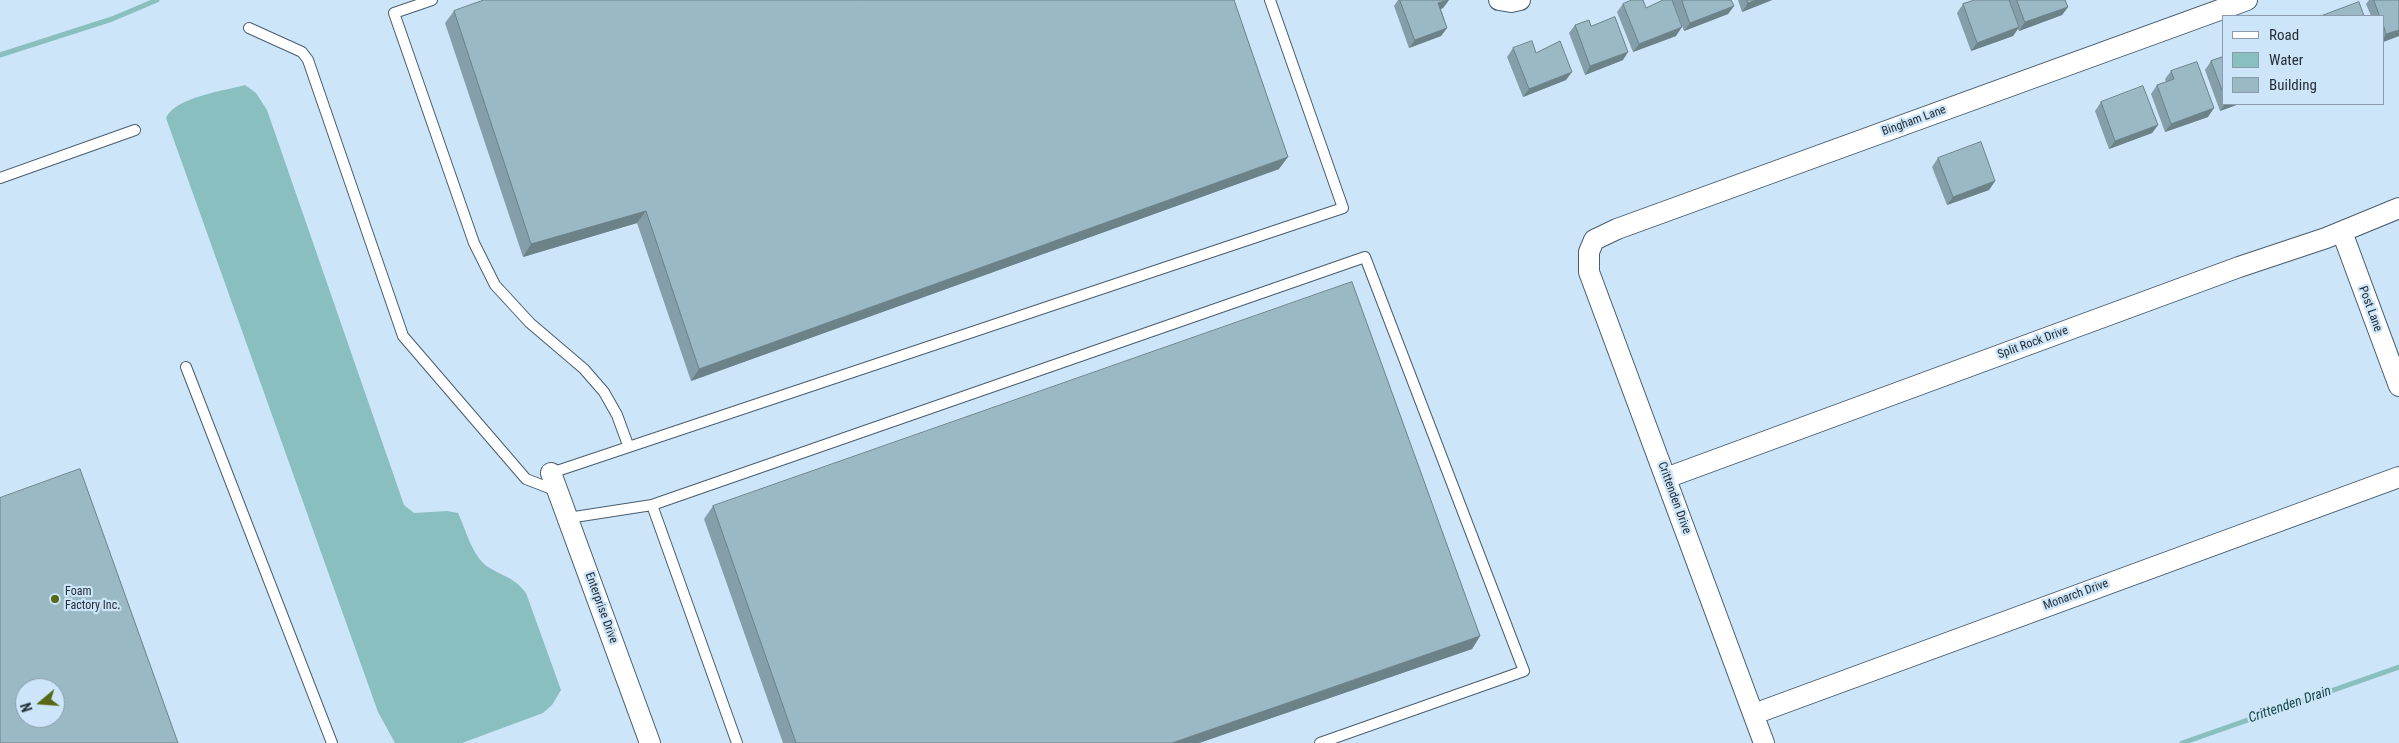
<!DOCTYPE html>
<style>
body{margin:0}
#map{position:relative;width:2399px;height:743px;overflow:hidden;background:#cde5f9;font-family:"Roboto Condensed",sans-serif}
canvas{display:block}
.legend{position:absolute;left:2222px;top:15px;width:162px;height:90px;box-sizing:border-box;background:#cde5f9;border:1px solid #8a9cab;margin:0;padding:6px 9px;list-style:none;font-size:15px;color:#252e36}
.legend li{display:flex;align-items:center;gap:10px;height:25px}
.legend b{width:25px;border:1px solid #8a9cab}
.north{position:absolute;left:15px;top:678px;width:50px;height:50px;box-sizing:border-box;background:#cde5f9;border:1px solid #8a9cab;border-radius:50%;rotate:252deg;font-size:14px;font-weight:700;line-height:20px;text-align:center;color:#252e36}
.north::after{content:'';display:block;margin:auto;width:18px;height:22px;background:#576915;clip-path:polygon(50% 0,100% 100%,50% 72%,0 100%)}
</style>
<div id="map">
<canvas width="2399" height="743"></canvas>
<ul class="legend">
<li><b style="height:6px;background:#fff"></b>Road</li>
<li><b style="height:14px;background:#8abfbf"></b>Water</li>
<li><b style="height:14px;background:#9ab9c4"></b>Building</li>
</ul>
<div class="north">N</div>
</div>
<script>
const ctx = document.querySelector('canvas').getContext('2d');
ctx.lineJoin = 'round';
function fill(path, color) { ctx.fillStyle = color; ctx.fill(path, 'evenodd'); }
function trace(path, color, width, dash) { ctx.strokeStyle = color; ctx.lineWidth = width; ctx.lineCap = dash ? 'butt' : 'round'; ctx.setLineDash(dash || []); ctx.stroke(path); }
function drawText(font, color, halo, rows, align = 'center') {
  ctx.font = font + ' "Roboto Condensed",sans-serif'; ctx.lineWidth = 4.5; ctx.setLineDash([]); ctx.textBaseline = 'middle'; ctx.strokeStyle = halo; ctx.fillStyle = color; for (const [text, x, y, turn = 0] of rows) {
    ctx.save(); ctx.translate(x, y); ctx.rotate((+turn || 0) * Math.PI / 180); ctx.textAlign = isNaN(turn) ? turn : align; if (halo) ctx.strokeText(text, 0, 0); ctx.fillText(text, 0, 0); ctx.restore();
  }
}
fill(new Path2D(`
 M245,85L256,93L267,110L404,505L414,513L447,511L458,513C466,530 472,556 488,567C504,577 514,577 526,593L561,690L552,705L543,713L462,743H395L378,712L166,118C175,97 224,91 245,85Z`), '#8abfbf');
trace(new Path2D(`
 M0,55L112,19L157,0
 M2182,743L2399,667`), '#8abfbf', 5);
const service = new Path2D(`
 M432,0L394,13L474,243L495,285L530,323L584,369L604,392L617,415L628,445
 M249,28L302,52L308,60L403,336L526,479L557,491
 M0,178L135,130
 M186,367L332,743
 M551,473L1343,208L1270,0
 M652,505L737,743
 M568,518L652,505L1365,257L1524,671L1320,743`);
const minor = new Path2D(`
 M1499,0L1511,2L1520,0
 M2342,232L2399,386
 M551,473L650,743
 M1666,478L2239,267L2326,238L2399,208
 M1754,714L2399,477
 M1764,743L1589,272V252L1594,240L1617,229L2247,0`);
trace(service, '#485d6e', 12);
trace(minor, '#485d6e', 22);
trace(service, '#fff', 10);
trace(minor, '#fff', 20);
fill(new Path2D(`
 M1398,0H1449L1443,8L1441,9L1447,28L1441,36L1409,48L1394,6Z
 M1672,0H1731L1734,6L1728,14L1684,31Z
 M1738,0H1772L1742,12Z
 M1975,0H2065L2068,7L2062,15L2019,31L2018,29L2013,36L1971,51L1957,13L1963,4Z
 M2369,0H2399V36L2383,42V16H2371L2366,4Z
 M1623,4L1646,8L1676,36L1633,52L1617,12Z
 M454,11L1279,169L691,381L637,223L523,257L445,23Z
 M1575,25L1591,26L1623,60L1585,75L1569,33Z
 M1513,48L1536,53L1566,80L1523,97L1507,57Z
 M2223,57V104H2239L2220,111L2205,70L2211,61Z
 M2171,71L2208,117L2165,132L2151,94L2157,85L2166,82L2165,79Z
 M2101,102L2158,125L2152,133L2109,149L2095,111Z
 M1938,158L1995,181L1989,190L1947,205L1932,167Z
 M713,506L1480,636L1472,649L1199,743H783L704,519Z`), '#849fa9');
fill(new Path2D(`
 M1449,0L1443,8L1433,12L1438,3Z
 M1757,0H1772L1742,12L1748,3Z
 M1734,6L1728,14L1684,31L1690,23Z
 M2068,7L2062,15L2019,31L2025,22Z
 M1682,27L1676,36L1633,52L1639,44Z
 M2019,27L2013,36L1971,51L1977,43Z
 M1447,28L1441,36L1409,48L1415,40Z
 M2399,30V36L2383,42V39L2386,34Z
 M1628,52L1623,60L1585,75L1590,66Z
 M1572,72L1566,80L1523,97L1529,89Z
 M2225,104H2239L2220,111Z
 M2214,108L2208,117L2165,132L2171,124Z
 M2158,125L2152,133L2109,149L2115,141Z
 M1288,157L1279,169L691,381L699,369Z
 M1995,181L1989,190L1947,205L1953,197Z
 M646,211L637,223L523,257L531,244Z
 M1480,636L1472,649L1199,743H1172Z`), '#6c8289');
const building = new Path2D(`
 M484,0H1234L1288,157L699,369L646,211L531,244L454,11Z
 M1400,0H1448L1438,3L1447,28L1415,40Z
 M1632,0H1643L1646,8L1663,0H1672L1682,27L1639,44L1623,4Z
 M1682,0H1731L1734,6L1690,23Z
 M1747,0H1757L1748,3Z
 M1975,0H2009L2019,27L1977,43L1963,4Z
 M2017,0H2065L2068,7L2025,22Z
 M2374,0H2399V30L2386,34L2383,24V16H2380Z
 M2359,2L2364,16H2321Z
 M1615,17L1628,52L1590,66L1575,25L1589,20L1591,26Z
 M1532,41L1536,53L1560,41L1572,72L1529,89L1513,48Z
 M2223,57V93L2211,61Z
 M2197,62L2214,108L2171,124L2157,85L2174,79L2171,71Z
 M2143,86L2158,125L2115,141L2101,102Z
 M1981,142L1995,181L1953,197L1938,158Z
 M1352,282L1480,636L1172,743H796L713,506Z
 M80,469L178,743H0V498ZM25,688H55V718H25Z`);
fill(building, '#9ab9c4');
trace(building, '#6c8289', 1);
for (const [x, y, r, color] of [
 [55,599,5,"#576915"]
]) { const dot = new Path2D(); dot.arc(x, y, r, 0, 2 * Math.PI); ctx.fillStyle = color; ctx.fill(dot); trace(dot, '#cde5f9', 2); }
drawText('12px', '#252e36', '#cde5f9', [
 ["Bingham Lane",1914,121,-20],
 ["Post Lane",2370,309,70],
 ["Split Rock Drive",2033,343,-20],
 ["Crittenden Drive",1674,498,70],
 ["Monarch Drive",2076,595,-20],
 ["Enterprise Drive",601,608,70]
]);
drawText('12px', '#252e36', '#cde5f9', [
 ["Foam",65,592],
 ["Factory Inc.",65,606]
], 'left');
drawText('italic 14px', '#174848', '#cde5f9', [
 ["Crittenden Drain",2290,705,-19]
]);
</script>
